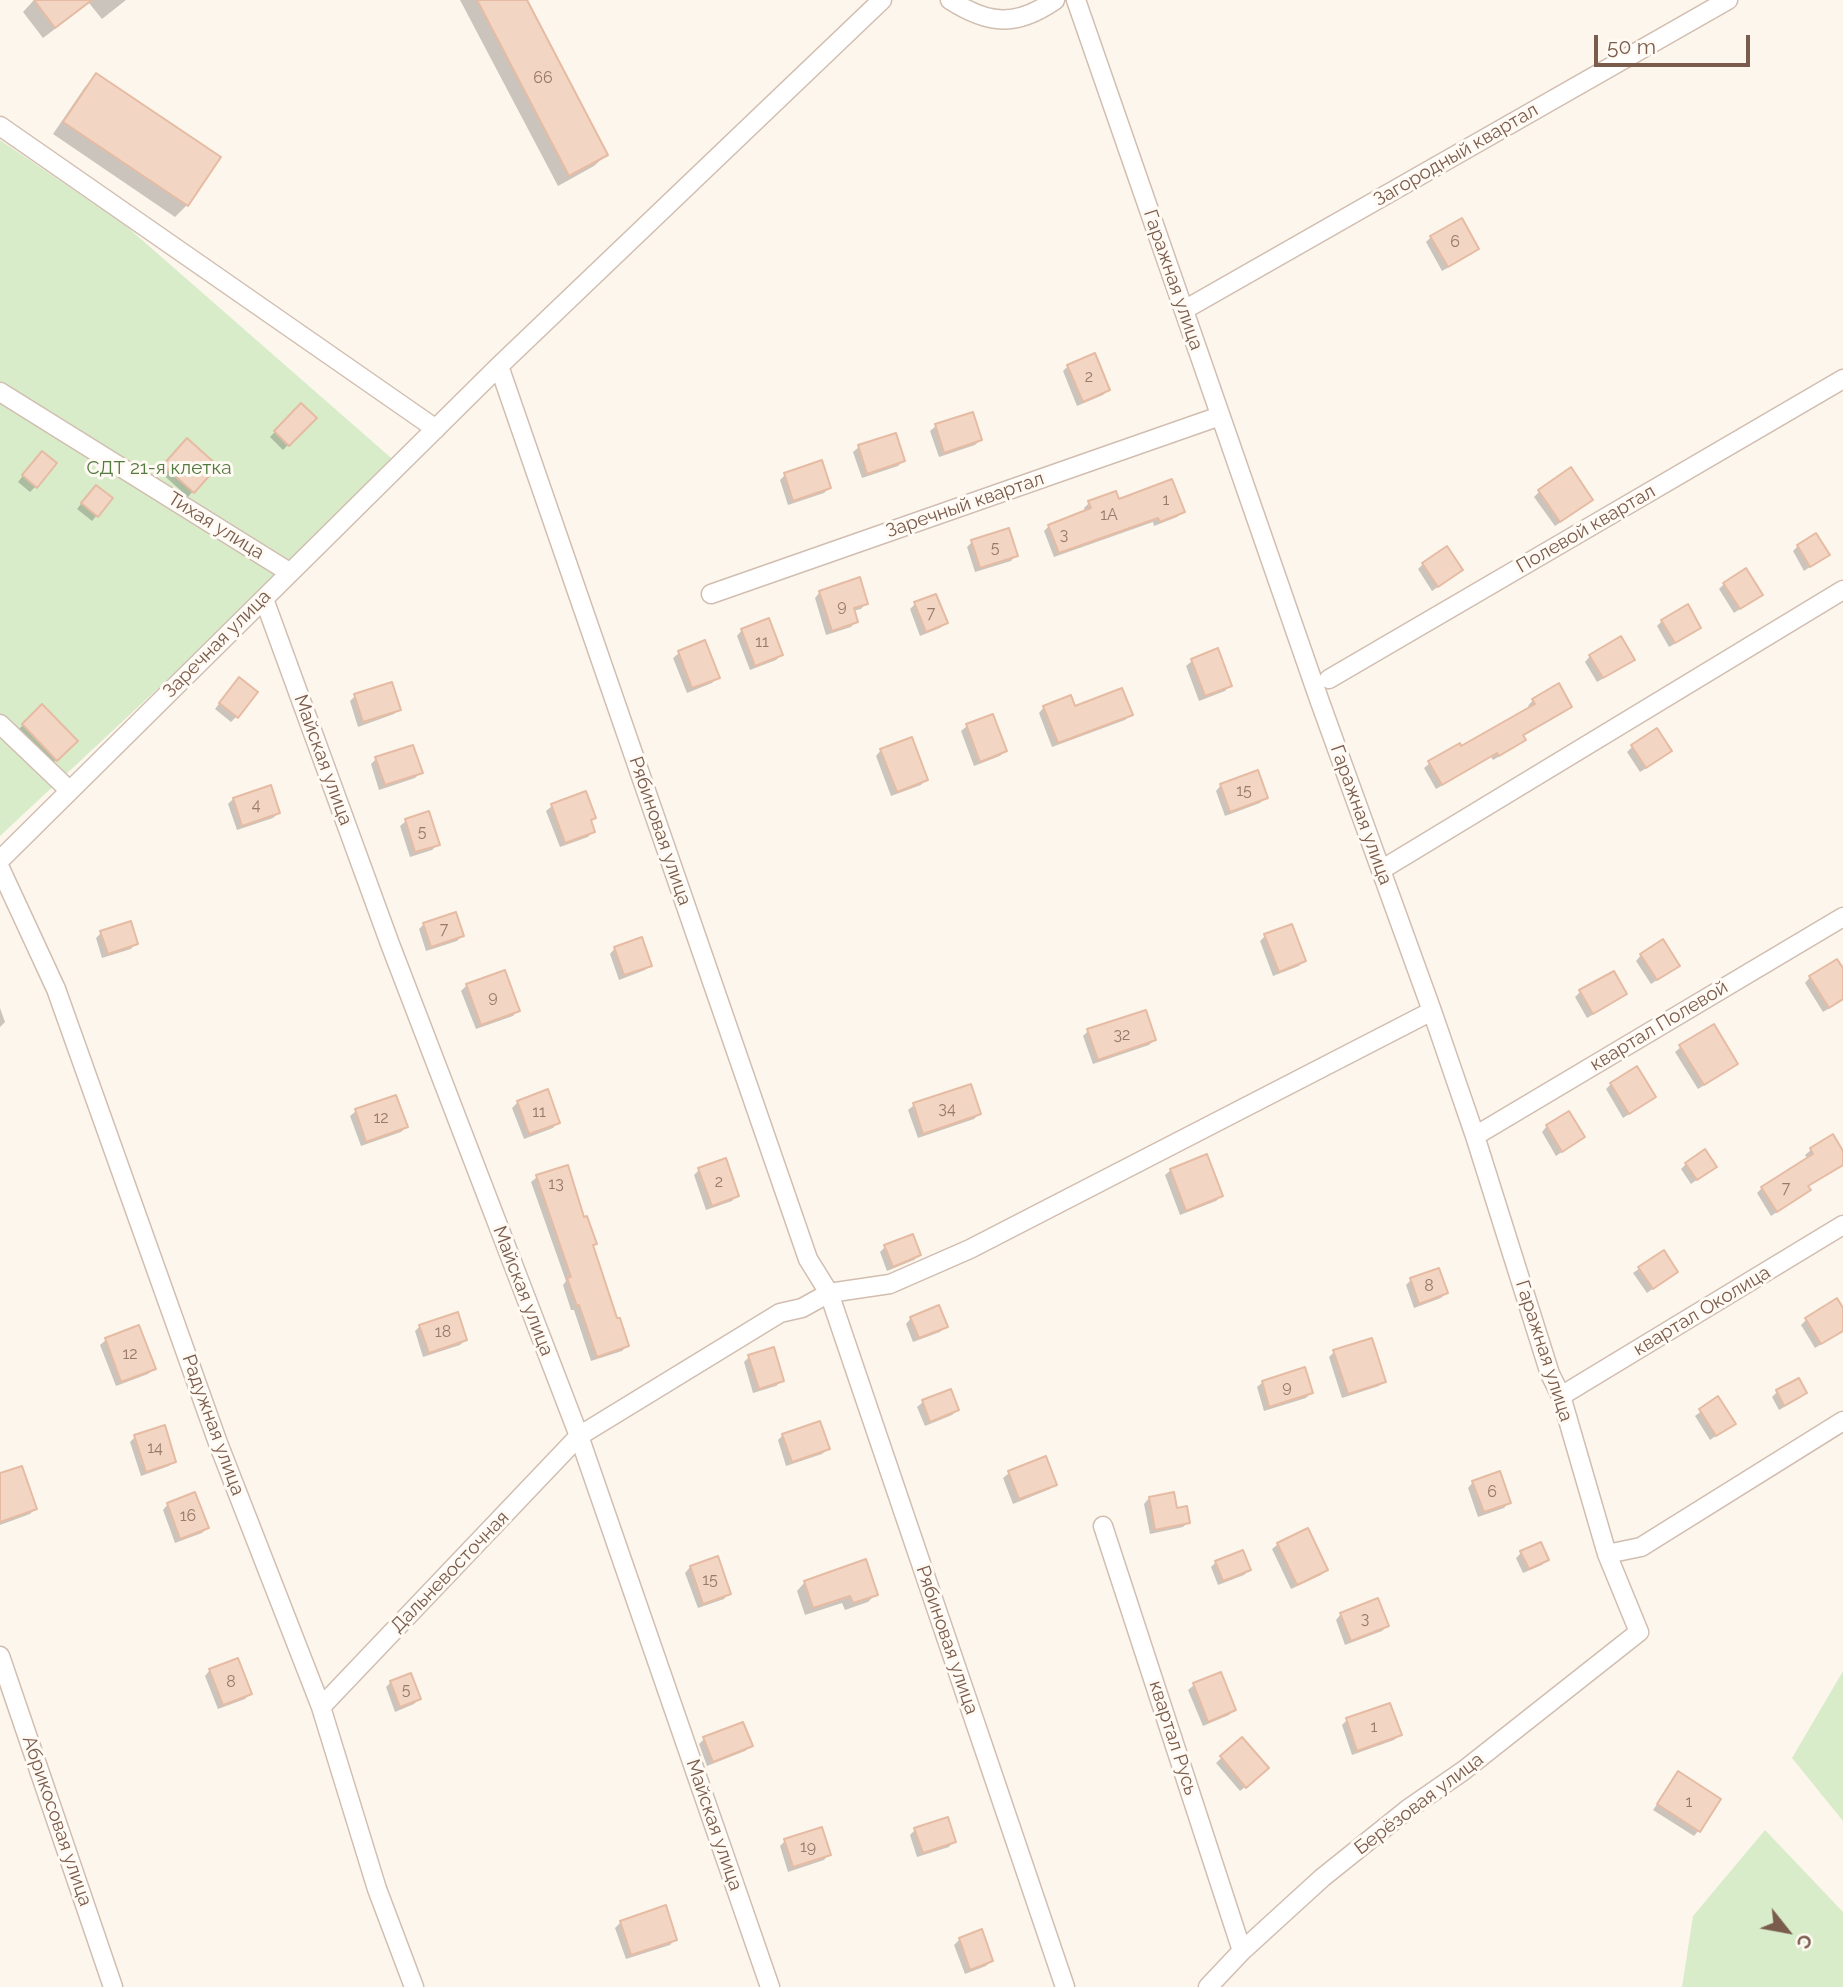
<!DOCTYPE html>
<meta charset="utf-8">
<style>
body{margin:0}
#map{position:relative;width:1843px;height:1987px;overflow:hidden;background:#fdf6ec;font-family:Raleway,sans-serif}
canvas{display:block}
.north{position:absolute;left:1752px;top:1896px;width:70px;height:70px;-webkit-text-stroke:5px #fffaf3;paint-order:stroke;rotate:121deg;font-size:19px;font-weight:700;line-height:28px;text-align:center;color:#7a5c4d}
.north::after{content:'';display:block;margin:auto;width:24px;height:32px;background:#7a5c4d;clip-path:polygon(50% 0,100% 100%,50% 72%,0 100%)}
.scale{position:absolute;left:1594px;top:35px;width:156px;height:32px;box-sizing:border-box;border:4px solid #7a5c4d;border-top:0;padding-left:9px;font-size:21px;line-height:24px;white-space:nowrap;color:#7a5c4d;-webkit-text-stroke:5px #fffaf3;paint-order:stroke}
</style>
<div id="map">
<canvas width="1843" height="1987"></canvas>
<div class="north">С</div>
<div class="scale">50 m</div>
</div>
<script>
const ctx = document.querySelector('canvas').getContext('2d');
ctx.lineJoin = 'round';
function fill(path, color) { ctx.fillStyle = color; ctx.fill(path, 'evenodd'); }
function trace(path, color, width, dash) { ctx.strokeStyle = color; ctx.lineWidth = width; ctx.lineCap = dash ? 'butt' : 'round'; ctx.setLineDash(dash || []); ctx.stroke(path); }
function drawText(font, color, halo, rows, align = 'center') {
  ctx.font = font + ' Raleway,sans-serif'; ctx.lineWidth = 6; ctx.setLineDash([]); ctx.textBaseline = 'middle'; ctx.strokeStyle = halo; ctx.fillStyle = color; for (const [text, x, y, turn = 0] of rows) {
    ctx.save(); ctx.translate(x, y); ctx.rotate((+turn || 0) * Math.PI / 180); ctx.textAlign = isNaN(turn) ? turn : align; if (halo) ctx.strokeText(text, 0, 0); ctx.fillText(text, 0, 0); ctx.restore();
  }
}
fill(new Path2D(`
 M0,140L125,225L398,464L0,836Z
 M1843,1671V1821L1792,1758Z
 M1765,1830L1843,1912V1987H1682L1693,1916Z`), '#d8ecc9');
fill(new Path2D(`
 M34,0H126L102,19L89,3L43,38L23,12Z
 M460,0H525L606,155L594,166L558,186Z
 M96,75L219,158L187,205L175,217L53,134L85,87Z
 M1431,237L1477,248L1472,254L1442,271L1426,242Z
 M1068,366L1108,390L1103,395L1077,406L1063,371Z
 M301,405L314,418L283,450L270,437Z
 M972,414L980,440L975,445L939,457L930,431L936,426Z
 M895,435L903,461L898,466L862,478L853,452L859,447Z
 M182,445L193,491L188,497L159,471Z
 M37,458L35,487L30,492L18,482Z
 M785,475L829,488L824,493L788,505L780,480Z
 M1540,491L1586,505L1555,526L1534,497Z
 M90,492L97,515L92,521L77,509Z
 M1118,501L1183,512L1177,517L1154,526L1153,522L1054,557L1044,531L1049,526L1085,512L1084,508L1089,503Z
 M972,542L1016,555L1011,561L975,572L967,547Z
 M1798,546L1827,555L1804,571L1793,551Z
 M1423,564L1455,575L1432,591L1418,569Z
 M1724,584L1761,595L1734,613L1719,589Z
 M820,592L866,603L861,609L853,611L856,621L851,627L826,635L815,598Z
 M915,604L946,623L940,628L920,636L910,609Z
 M1662,621L1699,628L1694,633L1669,647L1657,626Z
 M742,630L781,655L776,660L750,670L737,636Z
 M1217,651L1230,685L1225,691L1199,701L1186,666L1192,661Z
 M679,653L718,677L712,683L687,693L673,658Z
 M1590,656L1632,660L1627,665L1597,682L1585,662Z
 M234,684L237,716L231,722L215,709Z
 M355,696L399,709L394,714L358,727L350,701Z
 M1533,700L1570,707L1565,712L1522,737L1524,740L1519,745L1493,760L1491,757L1436,789L1424,768L1430,763L1461,748L1530,709L1528,706Z
 M42,706L75,741L51,765L18,730Z
 M1044,707L1074,709L1131,715L1125,720L1052,747L1039,713Z
 M992,716L1005,751L1000,756L974,766L961,731L967,726Z
 M1632,747L1665,756L1640,772L1627,752Z
 M881,750L926,779L921,785L891,796L876,756Z
 M376,759L421,772L415,778L379,790L371,764Z
 M1221,785L1266,797L1260,803L1225,816L1216,791Z
 M233,799L278,813L273,818L237,830L228,804Z
 M552,806L594,818L590,822L593,831L588,837L560,847L546,811Z
 M406,821L438,844L432,850L410,857L400,826Z
 M424,924L462,936L457,941L426,951L419,929Z
 M101,933L136,943L131,949L102,958L96,938Z
 M1265,936L1304,960L1299,966L1273,976L1260,941Z
 M615,948L650,965L645,970L619,980L610,954Z
 M1641,955L1678,966L1651,984L1636,961Z
 M1843,972V1000L1823,1012L1805,983L1810,977Z
 M467,985L518,1010L513,1016L476,1029L461,991Z
 M1580,992L1625,994L1620,999L1587,1018L1575,997Z
 M0,1008L5,1022L0,1027Z
 M1088,1031L1154,1040L1149,1045L1093,1064L1083,1036Z
 M1681,1047L1736,1063L1731,1069L1698,1089L1675,1052Z
 M1611,1084L1654,1097L1648,1102L1623,1118L1606,1089Z
 M518,1102L558,1122L553,1128L524,1139L512,1108Z
 M914,1105L979,1114L974,1119L918,1138L908,1110Z
 M356,1111L406,1127L401,1132L361,1146L350,1116Z
 M1547,1126L1583,1137L1556,1156L1542,1132Z
 M1832,1136L1843,1154V1164L1807,1187L1808,1190L1803,1195L1771,1216L1757,1193L1762,1188L1808,1159L1805,1155L1811,1150Z
 M1686,1164L1715,1167L1691,1184L1681,1169Z
 M567,1167L583,1219L595,1244L592,1247L616,1321L627,1346L622,1351L591,1361L574,1310H571L563,1285L566,1281L531,1182L537,1177Z
 M699,1170L737,1195L732,1201L706,1210L694,1175Z
 M1171,1170L1221,1196L1216,1201L1180,1215L1165,1175Z
 M885,1247L919,1255L914,1260L887,1271L880,1252Z
 M1663,1252L1676,1272L1647,1293L1633,1273Z
 M1411,1280L1446,1293L1441,1298L1414,1308L1406,1285Z
 M1837,1301L1843,1311V1331L1815,1348L1801,1325L1806,1320Z
 M911,1318L946,1326L940,1332L913,1342L906,1324Z
 M420,1326L465,1340L460,1345L423,1357L415,1331Z
 M106,1340L154,1369L148,1374L116,1386L100,1345Z
 M1334,1352L1384,1381L1379,1386L1342,1398L1329,1357Z
 M749,1357L782,1381L776,1386L753,1393L744,1362Z
 M1263,1382L1311,1393L1306,1398L1264,1411L1257,1387Z
 M950,1391L957,1410L952,1415L925,1426L917,1407L923,1402Z
 M1777,1392L1805,1393L1800,1398L1779,1410L1772,1397Z
 M1718,1399L1733,1424L1710,1440L1695,1416Z
 M783,1435L828,1449L822,1454L786,1466L778,1440Z
 M135,1437L174,1461L169,1466L141,1476L130,1442Z
 M1009,1473L1055,1484L1050,1489L1013,1504L1003,1478Z
 M0,1475L35,1509L30,1514L0,1525Z
 M1473,1482L1509,1502L1504,1508L1478,1517L1468,1488Z
 M1149,1498L1175,1510L1188,1522L1183,1527L1150,1534L1144,1504Z
 M168,1504L207,1528L202,1533L175,1543L163,1510Z
 M1278,1544L1326,1570L1321,1575L1291,1589L1272,1549Z
 M1521,1553L1547,1559L1542,1565L1523,1573L1516,1558Z
 M1216,1562L1249,1570L1244,1575L1218,1585L1211,1567Z
 M690,1567L729,1593L724,1599L698,1608L685,1573Z
 M805,1582L876,1594L868,1602L845,1610L842,1603L805,1615L797,1591Z
 M1341,1614L1387,1626L1382,1631L1345,1645L1336,1620Z
 M210,1670L250,1694L245,1699L218,1709L205,1676Z
 M1220,1674L1234,1710L1229,1715L1203,1726L1188,1690L1194,1685Z
 M391,1682L419,1699L414,1704L395,1712L386,1687Z
 M1347,1720L1400,1735L1394,1740L1352,1755L1342,1725Z
 M704,1739L751,1746L745,1751L707,1766L699,1744Z
 M1242,1739L1262,1773L1240,1791L1216,1763Z
 M1678,1774L1699,1830L1694,1836L1653,1810Z
 M915,1830L954,1841L949,1847L917,1857L910,1835Z
 M785,1841L829,1854L824,1860L788,1872L780,1846Z
 M621,1922L675,1939L670,1945L626,1959L615,1928Z
 M960,1939L991,1961L986,1966L965,1974L954,1945Z`), '#0003');
const building = new Path2D(`
 M34,0H92L55,28Z
 M477,0H527L608,155L569,176Z
 M96,73L221,157L188,206L63,122Z
 M1462,218L1479,249L1448,267L1430,236Z
 M1095,353L1110,390L1083,402L1067,365Z
 M301,403L317,418L289,446L274,431Z
 M973,412L982,440L944,453L935,424Z
 M896,433L905,461L867,474L858,445Z
 M187,438L218,466L194,493L163,465Z
 M42,451L57,463L37,488L22,475Z
 M822,460L831,488L793,501L784,473Z
 M1571,467L1593,500L1560,522L1538,490Z
 M1172,479L1185,512L1160,522L1158,518L1059,553L1048,525L1091,508L1088,501L1116,491L1119,499Z
 M96,485L113,498L98,517L81,503Z
 M1009,528L1018,556L980,568L971,540Z
 M1816,533L1830,555L1810,567L1797,545Z
 M1447,546L1463,570L1438,587L1422,563Z
 M1746,568L1763,595L1740,609L1723,583Z
 M860,577L868,604L854,608L858,622L832,631L819,591Z
 M936,594L948,623L926,632L914,602Z
 M1688,604L1701,628L1675,643L1661,620Z
 M769,618L783,655L755,666L741,629Z
 M1621,636L1635,660L1603,678L1589,655Z
 M705,640L720,678L692,688L678,651Z
 M1218,648L1232,686L1205,696L1191,659Z
 M239,677L258,692L238,718L219,703Z
 M392,682L401,710L363,722L354,694Z
 M1559,683L1572,707L1523,735L1526,740L1499,756L1497,753L1442,785L1428,761L1460,743L1461,746L1535,704L1532,699Z
 M1122,688L1133,715L1058,743L1043,706L1071,695L1075,706Z
 M42,704L78,741L57,761L22,724Z
 M993,714L1007,751L980,762L966,724Z
 M1657,728L1672,751L1646,768L1631,745Z
 M912,737L928,780L897,792L880,749Z
 M413,745L423,773L385,785L375,757Z
 M1258,770L1268,798L1230,812L1220,784Z
 M271,785L280,813L242,826L233,798Z
 M586,791L596,818L591,820L595,832L565,843L551,804Z
 M429,811L440,845L415,852L405,819Z
 M456,912L464,936L431,947L423,923Z
 M131,921L138,944L108,954L100,931Z
 M1292,924L1306,961L1279,972L1264,934Z
 M642,937L652,966L624,975L614,947Z
 M1663,939L1680,966L1657,980L1640,954Z
 M1837,959L1843,968V999L1829,1008L1809,976Z
 M505,970L520,1011L481,1025L466,984Z
 M1614,971L1627,994L1593,1014L1579,990Z
 M1146,1010L1156,1040L1098,1060L1087,1029Z
 M1714,1024L1738,1064L1704,1085L1679,1045Z
 M1637,1066L1656,1097L1629,1114L1610,1083Z
 M971,1084L981,1114L923,1134L913,1103Z
 M548,1089L560,1123L529,1134L517,1101Z
 M396,1095L408,1127L366,1142L355,1109Z
 M1569,1111L1585,1137L1562,1152L1546,1125Z
 M1833,1134L1843,1151V1165L1808,1186L1811,1190L1777,1212L1761,1187L1813,1154L1810,1148Z
 M1705,1149L1717,1167L1697,1180L1685,1163Z
 M1207,1154L1223,1196L1186,1211L1170,1169Z
 M726,1158L739,1196L712,1206L698,1168Z
 M568,1165L584,1217L587,1216L597,1244L593,1245L617,1318H620L629,1346L597,1357L579,1305L577,1306L567,1278L571,1277L536,1175Z
 M913,1234L921,1255L893,1267L884,1245Z
 M1664,1250L1678,1272L1653,1289L1638,1267Z
 M1439,1268L1448,1293L1419,1304L1410,1278Z
 M1837,1298L1843,1308V1331L1821,1344L1805,1318Z
 M939,1305L948,1327L919,1338L910,1317Z
 M458,1312L467,1340L429,1353L419,1325Z
 M139,1325L156,1369L121,1382L105,1338Z
 M1372,1338L1386,1382L1348,1394L1333,1350Z
 M774,1347L784,1381L759,1389L748,1355Z
 M1305,1367L1313,1393L1269,1407L1262,1381Z
 M1799,1378L1807,1393L1784,1406L1776,1390Z
 M951,1389L959,1410L930,1422L922,1400Z
 M1718,1396L1736,1424L1716,1436L1699,1409Z
 M820,1421L830,1449L792,1462L782,1434Z
 M165,1425L176,1462L146,1472L134,1435Z
 M1046,1456L1057,1485L1019,1499L1008,1471Z
 M22,1466L37,1509L0,1522V1473Z
 M1500,1471L1511,1503L1484,1512L1472,1481Z
 M195,1492L209,1528L180,1539L167,1503Z
 M1174,1492L1177,1508L1187,1506L1190,1523L1155,1530L1149,1497Z
 M1308,1528L1328,1570L1297,1585L1277,1543Z
 M1541,1542L1549,1560L1529,1569L1520,1551Z
 M1243,1550L1251,1570L1223,1581L1215,1561Z
 M718,1556L731,1594L703,1604L690,1566Z
 M866,1559L878,1595L853,1603L850,1596L813,1608L804,1581Z
 M1378,1598L1389,1626L1351,1641L1340,1613Z
 M238,1658L252,1694L223,1705L209,1669Z
 M1221,1672L1236,1710L1208,1722L1193,1683Z
 M411,1673L421,1699L400,1707L390,1681Z
 M1390,1703L1402,1735L1357,1751L1346,1718Z
 M743,1722L753,1746L713,1762L703,1737Z
 M1242,1737L1269,1768L1246,1788L1220,1756Z
 M1678,1771L1721,1799L1700,1832L1657,1804Z
 M948,1817L956,1842L923,1853L914,1828Z
 M822,1827L831,1855L793,1867L784,1839Z
 M666,1905L677,1940L631,1955L620,1921Z
 M982,1929L993,1961L970,1970L959,1938Z`);
fill(building, '#f3d5c3');
trace(building, '#e6bba3', 2);
const minor = new Path2D(`
 M950,0C989,25 1016,27 1055,0
 M1076,0L1320,702L1432,1011L1475,1136L1550,1374L1561,1396L1607,1554L1639,1632L1463,1771L1408,1809L1322,1878L1242,1951L1208,1987
 M0,126L436,429
 M1184,310L1728,0
 M499,366L808,1259L829,1293L890,1284L970,1249L1432,1011
 M0,392L289,572
 M711,594L1220,416
 M264,599L390,944L579,1436L770,1987
 M1329,679L1843,379
 M0,724L69,790
 M0,860L499,366L882,0
 M0,868L56,989L218,1443L321,1707L377,1889L414,1987
 M1381,870L1843,590
 M1475,1136L1843,917
 M1561,1396L1843,1225
 M1103,1526L1242,1951
 M1607,1554L1641,1547L1843,1421
 M0,1656L113,1987
 M321,1707L579,1436L780,1313L802,1308L829,1293L1065,1987`);
trace(minor, '#d1beb0', 21);
trace(minor, '#fff', 18);
drawText('16px', '#987a6a', null, [
 ["66",543,78],
 ["6",1455,242],
 ["2",1089,377],
 ["1",1166,500],
 ["1А",1109,515],
 ["3",1064,535],
 ["5",995,548],
 ["9",842,606],
 ["7",931,613],
 ["11",762,642],
 ["15",1244,791],
 ["4",256,805],
 ["5",422,832],
 ["7",444,929],
 ["9",493,997],
 ["32",1122,1035],
 ["34",947,1109],
 ["11",539,1112],
 ["12",381,1118],
 ["2",719,1182],
 ["13",556,1184],
 ["7",1786,1188],
 ["8",1429,1286],
 ["18",443,1332],
 ["12",130,1354],
 ["9",1287,1387],
 ["14",155,1448],
 ["6",1492,1492],
 ["16",188,1516],
 ["15",710,1580],
 ["3",1365,1619],
 ["8",231,1682],
 ["5",406,1690],
 ["1",1374,1727],
 ["1",1689,1802],
 ["19",808,1847]
]);
drawText('19px', '#7a5c4d', '#fffaf3', [
 ["Загородный квартал",1456,155,-30],
 ["Гаражная улица",1173,280,71],
 ["Заречный квартал",965,505,-19],
 ["Тихая улица",216,526,32],
 ["Полевой квартал",1586,529,-30],
 ["Заречная улица",217,644,-45],
 ["Майская улица",323,760,70],
 ["Гаражная улица",1361,815,70],
 ["Рябиновая улица",660,831,71],
 ["квартал Полевой",1659,1026,-31],
 ["Майская улица",523,1291,69],
 ["квартал Околица",1702,1311,-31],
 ["Гаражная улица",1544,1351,72],
 ["Радужная улица",213,1425,70],
 ["Дальневосточная",450,1572,-46],
 ["Рябиновая улица",947,1640,71],
 ["квартал Русь",1173,1738,72],
 ["Берёзовая улица",1419,1804,-37],
 ["Абрикосовая улица",57,1821,71],
 ["Майская улица",714,1825,71]
]);
drawText('19px', '#537a41', '#fffaf3', [
 ["СДТ 21-я клетка",159,468]
]);
</script>
